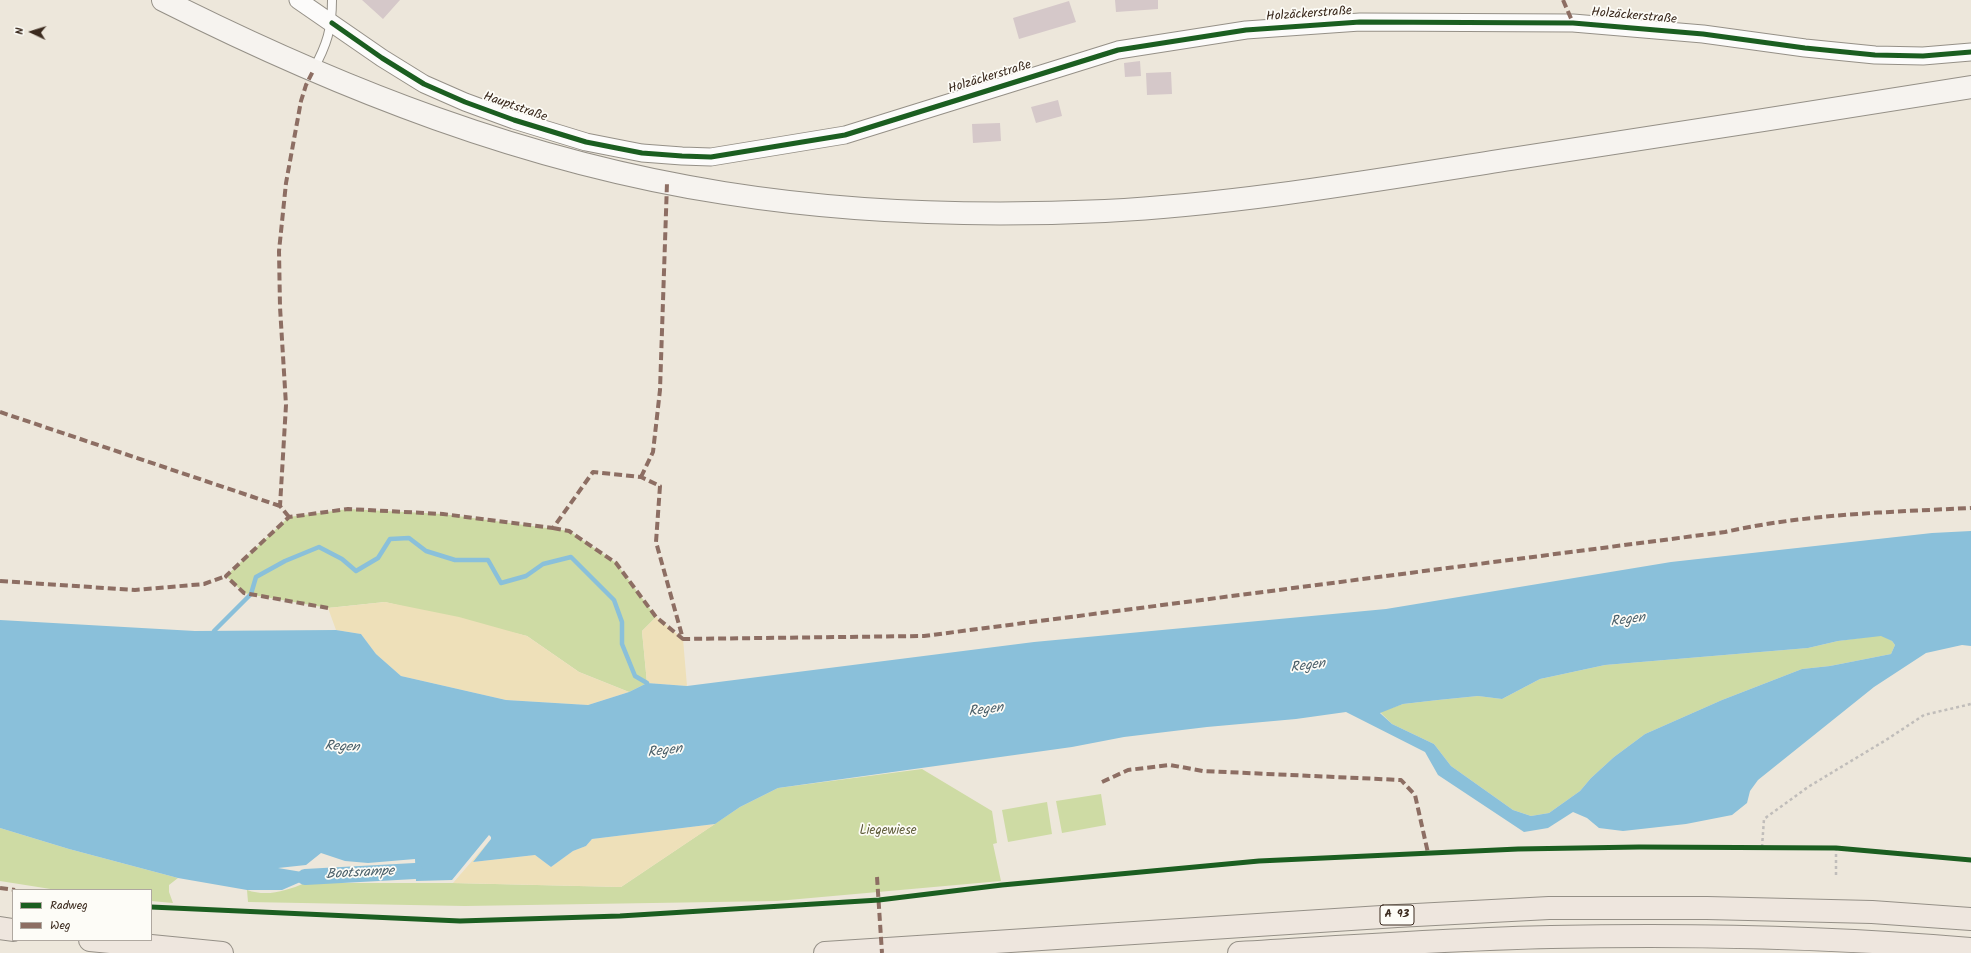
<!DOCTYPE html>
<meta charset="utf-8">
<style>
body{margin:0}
#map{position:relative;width:1971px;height:953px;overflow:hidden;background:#ede7db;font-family:Kalam,sans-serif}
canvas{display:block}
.legend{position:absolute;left:12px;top:889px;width:140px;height:52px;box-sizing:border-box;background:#fdfcf7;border:1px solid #afa8a0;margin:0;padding:5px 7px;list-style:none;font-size:12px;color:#3b2a1e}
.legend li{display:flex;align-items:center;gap:8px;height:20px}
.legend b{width:20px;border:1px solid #afa8a0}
.north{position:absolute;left:12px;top:12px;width:40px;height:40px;-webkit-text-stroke:3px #fdfcf7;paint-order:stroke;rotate:274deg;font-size:11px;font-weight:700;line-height:16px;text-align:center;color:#3b2a1e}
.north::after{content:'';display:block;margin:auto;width:14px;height:18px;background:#3b2a1e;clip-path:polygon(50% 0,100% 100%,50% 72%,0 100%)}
</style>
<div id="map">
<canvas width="1971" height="953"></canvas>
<ul class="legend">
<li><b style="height:5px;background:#1b5e20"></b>Radweg</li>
<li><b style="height:5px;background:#8d6e63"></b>Weg</li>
</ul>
<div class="north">N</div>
</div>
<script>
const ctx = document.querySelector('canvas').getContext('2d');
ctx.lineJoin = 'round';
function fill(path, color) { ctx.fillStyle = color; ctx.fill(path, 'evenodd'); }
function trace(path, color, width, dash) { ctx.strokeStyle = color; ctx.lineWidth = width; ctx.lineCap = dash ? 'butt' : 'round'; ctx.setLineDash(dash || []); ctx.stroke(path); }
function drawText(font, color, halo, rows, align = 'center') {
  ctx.font = font + ' Kalam,sans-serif'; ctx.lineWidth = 3.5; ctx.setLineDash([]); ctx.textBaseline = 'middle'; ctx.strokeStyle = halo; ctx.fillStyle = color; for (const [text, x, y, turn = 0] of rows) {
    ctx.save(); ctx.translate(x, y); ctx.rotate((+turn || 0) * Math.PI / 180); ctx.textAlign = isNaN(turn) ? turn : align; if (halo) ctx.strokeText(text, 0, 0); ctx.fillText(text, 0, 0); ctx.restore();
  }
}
fill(new Path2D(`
 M348,509L443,514L569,531L616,563L656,617L642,631L647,683L629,692L579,672L527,636L385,602L328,608L259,596L244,593L226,576L289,517Z
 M1881,635L1892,641L1895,645L1891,654L1830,666L1802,669L1722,700L1645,734L1614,757L1591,778L1580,791L1549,813L1531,816L1513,810L1451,766L1434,744L1392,724L1380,712L1403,704L1438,700L1478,696L1502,699L1540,679L1605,665L1808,648L1838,641Z
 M922,769L992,811L997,843L993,844L1001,881L777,901L465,906L248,902L247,890C267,897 286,891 305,883H453L621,887L740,807L778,788Z
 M1101,794L1106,825L1062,833L1056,801Z
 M1047,802L1052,834L1008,842L1002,810Z
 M0,828L69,849L178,878L169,885V892L173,903L151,901V890H57L0,881Z`), '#cedba4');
fill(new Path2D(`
 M385,602L459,617L527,636L579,672L629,692L588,705L506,700L401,676L376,654L361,634L336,630L328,608Z
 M656,617L683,639L687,686L647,683L642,631Z
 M715,824L621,887L453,883L491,839L473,862L535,855L551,867L573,851L586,846L592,839Z`), '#eee0b9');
fill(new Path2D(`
 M1971,531V646L1962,645L1926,653L1874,687L1758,780L1750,791L1747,803L1732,815L1686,824L1623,831L1599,828L1587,818L1573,812L1548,828L1524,832L1438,775L1425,752L1346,712L1296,719L1207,727L1124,737L1072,747L778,788L740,807L715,824L592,839L586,846L573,851L551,867L535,855L473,862L491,839V837L489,835L452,880L416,881L415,859L368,863L345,861L321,853L306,865L278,868L308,873L305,877V880L282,890H247L178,878L69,849L0,828V620L195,631L336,630L361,634L376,654L401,676L506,700L588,705L629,692L647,683L687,686L1034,642L1386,609L1671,562L1932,533ZM1881,636L1892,641L1895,645L1891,654L1830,666L1802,669L1722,700L1645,734L1614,757L1591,778L1580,791L1549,813L1531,816L1513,810L1451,766L1434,744L1392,724L1380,713L1403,704L1438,700L1478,696L1502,699L1540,679L1605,665L1808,648L1838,641Z`), '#8ac0da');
trace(new Path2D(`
 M214,631L251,594L256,577L285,561L319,547L342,559L356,571L378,558L390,539L409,538L426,551L455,560H488L501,583L526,576L543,564L571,557L614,600L622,622V644L635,676L647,683`), '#8ac0da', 4.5);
trace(new Path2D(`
 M305,877L415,871`), '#8ac0da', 16);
fill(new Path2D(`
 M362,0H400L383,19Z
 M1115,0H1158V9L1116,12Z
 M1069,1L1076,22L1019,39L1013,18Z
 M1140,61L1141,76L1125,77L1124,63Z
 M1171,72L1172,94L1147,95L1146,73Z
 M1058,100L1062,116L1036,123L1031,107Z
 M1000,123L1001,141L973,143L972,124Z`), '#d5c8c9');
const lane = new Path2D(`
 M313,70C327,45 332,28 332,0`);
const street = new Path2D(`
 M298,0L382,58L424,84L465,102L514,120L586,142L642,153L682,156L711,157L845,135L1118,50L1246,30L1360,22L1573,23L1703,34L1805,48L1875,55L1923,56L1971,52`);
const secondary = new Path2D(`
 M163,0C342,90 526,162 724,193C850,213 977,217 1105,211C1241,204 1376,180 1511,159C1664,135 1818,112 1971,87`);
const highway = new Path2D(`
 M0,928L13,930
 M90,940L222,953
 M825,953L1397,916L1549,908H1707L1872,912L1971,919
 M1239,953C1343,947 1447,939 1551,937C1691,934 1832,937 1971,949`);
trace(lane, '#959087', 10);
trace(street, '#959087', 19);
trace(secondary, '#959087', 24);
trace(highway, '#959087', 24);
trace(new Path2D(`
 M1762,847L1764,819L1808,787L1886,740L1924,715L1971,704
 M1836,848V878`), '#c0bdba', 2.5, [3, 3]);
trace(lane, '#fcfbfa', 8);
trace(street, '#fcfbfa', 17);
trace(secondary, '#f6f3ef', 22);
trace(highway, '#eee6de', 22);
trace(new Path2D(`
 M1563,0L1573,23
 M0,412L280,506
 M641,477L653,452L660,390L667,183
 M289,517L280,506L286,405L280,307L279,251L286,183L301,101L306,85L313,71
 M553,528L569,531L616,563L656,617L683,639
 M0,581L135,590L204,584L226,576
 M328,608L244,593L226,576L289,517L348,509L443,514L553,528L593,472L641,477L660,486L656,542L683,639L924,636L1725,532C1805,514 1889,512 1971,508
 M1102,782L1128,770L1170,765L1203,771L1401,780L1415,795L1428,853
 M877,877L882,953
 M0,888L15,890`), '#8d6e63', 4, [8, 4]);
trace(new Path2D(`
 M332,23L382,58L424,84L465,102L514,120L586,142L642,153L682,156L711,157L845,135L1118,50L1246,30L1360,22L1573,23L1703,34L1805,48L1875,55L1923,56L1971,52
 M151,907L460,921L620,916L879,900L1002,885L1259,861L1518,849L1639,847L1836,848L1971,860`), '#1b5e20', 5);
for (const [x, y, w] of [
 [1397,915,34]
]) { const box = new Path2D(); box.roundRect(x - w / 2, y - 10, w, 20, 3); ctx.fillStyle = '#fdfcf7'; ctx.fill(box); trace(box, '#3b2a1e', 1); }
drawText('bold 12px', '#3b2a1e', null, [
 ["A 93",1397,915]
]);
drawText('13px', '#3b2a1e', '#fdfcf7', [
 ["Holzäckerstraße",1309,15,-4],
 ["Holzäckerstraße",1634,17,5],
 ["Holzäckerstraße",990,78,-17],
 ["Hauptstraße",515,108,19]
]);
drawText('13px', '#5f5c39', '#fdfcf7', [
 ["Liegewiese",888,832]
]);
drawText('italic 14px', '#4a5f69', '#fdfcf7', [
 ["Regen",1628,621,-8],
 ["Regen",1308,667,-8],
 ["Regen",986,711,-7],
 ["Regen",342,748,3],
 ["Regen",665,752,-7],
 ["Bootsrampe",360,874,-3]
]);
</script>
